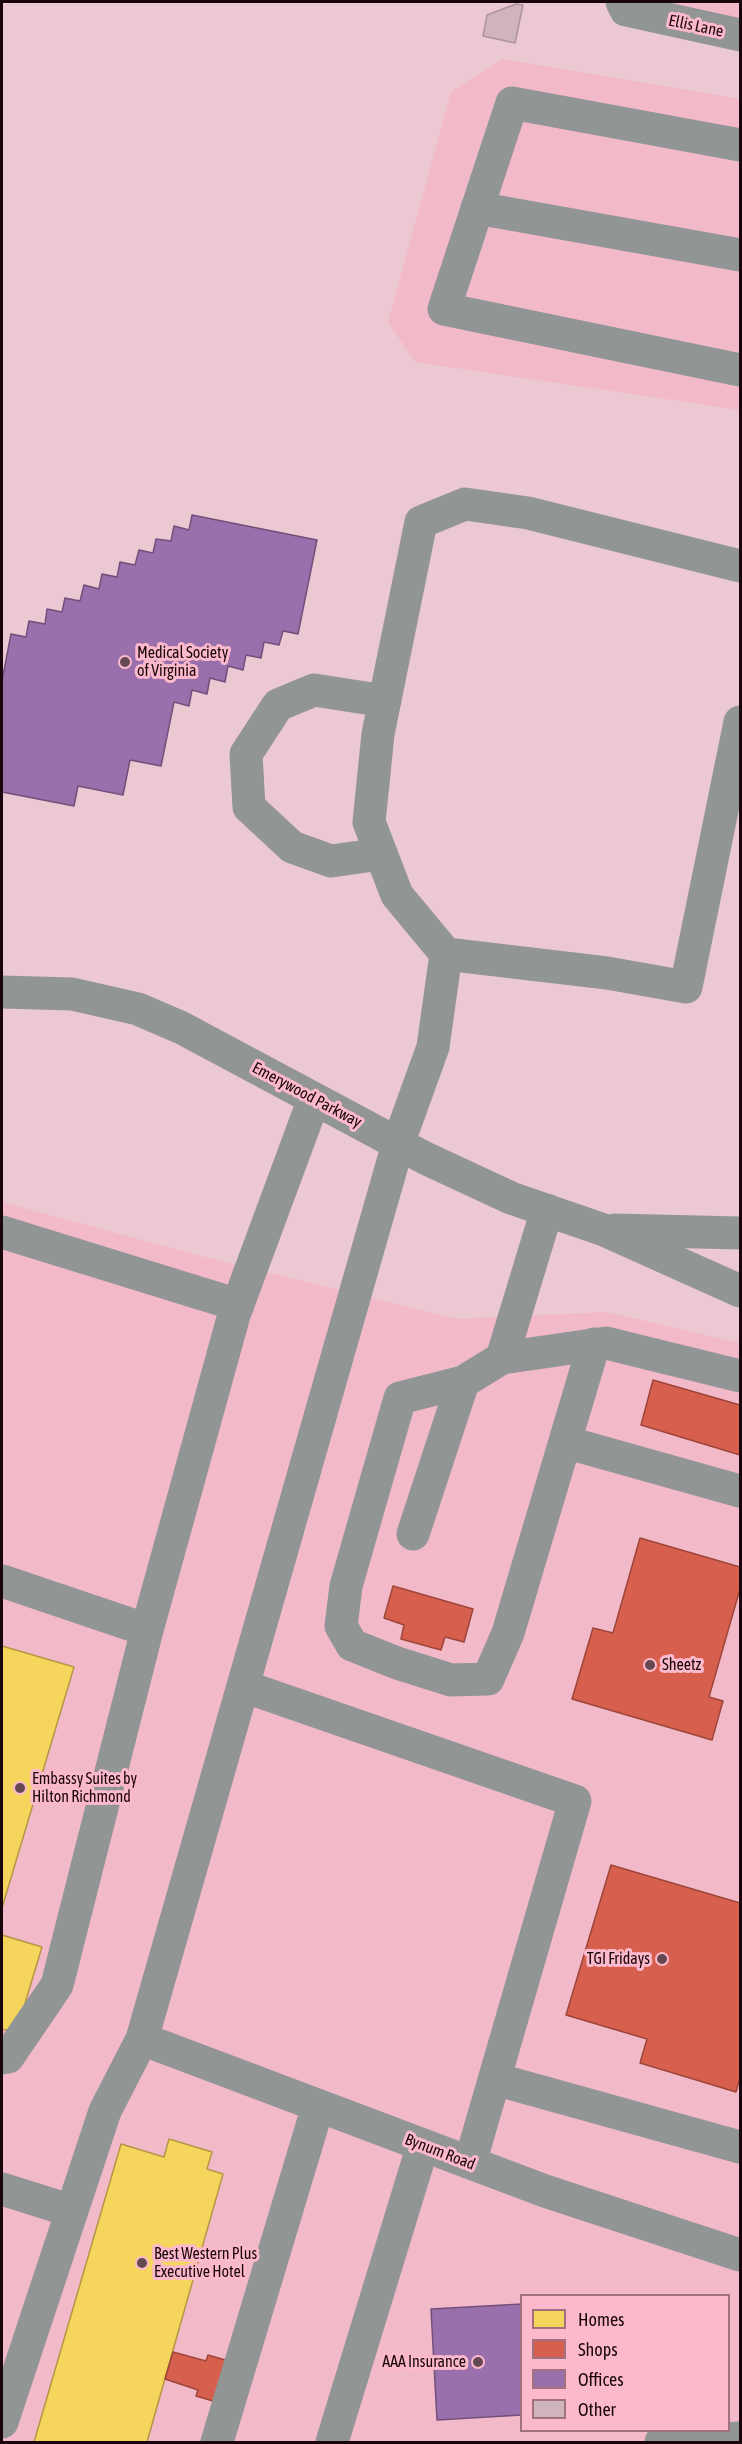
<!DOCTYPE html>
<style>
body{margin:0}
#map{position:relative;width:742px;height:2444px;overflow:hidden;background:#ecc8d2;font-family:"Asap Condensed",sans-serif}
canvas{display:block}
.frame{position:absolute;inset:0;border:3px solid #1a050c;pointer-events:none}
.legend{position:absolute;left:520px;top:2294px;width:210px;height:138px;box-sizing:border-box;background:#fbb9cb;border:2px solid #a1717f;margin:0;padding:8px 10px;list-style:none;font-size:18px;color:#1a050c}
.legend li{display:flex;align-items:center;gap:12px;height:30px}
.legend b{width:30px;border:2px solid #a1717f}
</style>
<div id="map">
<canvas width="742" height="2444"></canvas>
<div class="frame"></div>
<ul class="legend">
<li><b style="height:16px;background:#f6d55c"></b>Homes</li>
<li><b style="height:16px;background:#d6604d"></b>Shops</li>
<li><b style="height:16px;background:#9970ab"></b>Offices</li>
<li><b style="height:16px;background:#d0b4bc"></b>Other</li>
</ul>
</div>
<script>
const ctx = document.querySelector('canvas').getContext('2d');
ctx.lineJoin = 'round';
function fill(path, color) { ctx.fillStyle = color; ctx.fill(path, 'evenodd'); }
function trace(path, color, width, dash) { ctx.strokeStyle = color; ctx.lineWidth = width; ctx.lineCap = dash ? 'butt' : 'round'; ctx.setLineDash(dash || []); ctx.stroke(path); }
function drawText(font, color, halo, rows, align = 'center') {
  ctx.font = font + ' "Asap Condensed",sans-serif'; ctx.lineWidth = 6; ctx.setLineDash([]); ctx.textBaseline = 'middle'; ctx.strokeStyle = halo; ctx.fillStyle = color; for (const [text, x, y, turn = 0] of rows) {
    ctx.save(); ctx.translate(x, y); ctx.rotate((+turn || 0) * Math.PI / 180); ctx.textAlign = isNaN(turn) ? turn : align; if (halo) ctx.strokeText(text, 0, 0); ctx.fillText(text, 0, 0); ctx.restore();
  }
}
fill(new Path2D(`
 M661,2H740V27Z
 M503,59L740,99V410L415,362L388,322L451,92Z
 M2,1202L201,1256L457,1319L607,1312L740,1343V2442H2ZM522,2296H728V2430H522Z`), '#f2b9c9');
const homes = new Path2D(`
 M2,1646L74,1667L2,1908Z
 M2,1935L42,1947L16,2033L2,2029Z
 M169,2139L212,2152L207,2169L223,2174L147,2442H34L121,2144L164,2157Z`);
fill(homes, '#f6d55c');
trace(homes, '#b49744', 1.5);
const shops = new Path2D(`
 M653,1380L740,1405V1455L641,1425Z
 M640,1538L740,1567V1589L709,1697L723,1701L712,1740L572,1699L593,1628L613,1633Z
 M393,1586L473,1609L464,1642L445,1637L441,1650L401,1639L404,1625L384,1618Z
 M611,1865L740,1903V2078L736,2092L640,2063L647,2039L566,2015Z
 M173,2352L206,2361L208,2355L253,2368L240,2409L196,2396L198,2390L165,2379Z`);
fill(shops, '#d6604d');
trace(shops, '#9e453a', 1.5);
const offices = new Path2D(`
 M192,515L317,540L298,634L283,631L279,645L264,642L261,658L246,655L243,670L228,666L225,682L210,678L207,694L192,690L189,706L174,702L161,766L130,760L123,795L78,786L74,806L2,792V681L11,634L26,637L29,621L45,624L47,609L62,612L65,598L80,601L84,585L99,589L102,574L117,577L120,562L135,565L139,550L153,553L156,539L171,541L174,526L189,530Z
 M522,2304V2415L437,2420L431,2309Z`);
fill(offices, '#9970ab');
trace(offices, '#73507b', 1.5);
const building = new Path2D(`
 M516,4L523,5L515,43L483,36L487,15Z`);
fill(building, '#d0b4bc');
trace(building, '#ad9299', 1.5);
trace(new Path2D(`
 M622,2L626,10L740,35
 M740,145L512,103L444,309L740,370
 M477,208L740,255
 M740,566L528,513L465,504L421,522L378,734L369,822L397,895L446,954L607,973L686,987L740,722
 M381,854L331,861L292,847L249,807L246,754L278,705L314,690L385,701
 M2,992L72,994L138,1009L182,1028L425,1158L511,1198L604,1230L740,1291
 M615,1230L740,1233
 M2,1232L238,1305
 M502,1358L547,1210
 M463,1382L400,1398L346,1586L341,1626L352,1645L397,1663L451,1680L488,1679L508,1633L594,1344
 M565,1442L740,1491
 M413,1534L463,1382L502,1358L606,1343L740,1376
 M2,1581L147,1630L234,1315L314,1099
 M243,1686L575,1801L470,2163
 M142,2039L545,2191L740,2255
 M2,2058L8,2057L57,1985L147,1630
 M495,2079L740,2147
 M2,2189L72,2211
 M2,2422L105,2111L142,2039L398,1144L433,1047L446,954
 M217,2442L318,2106
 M332,2442L423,2145
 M661,2442L740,2438`), '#929596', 33);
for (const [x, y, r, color] of [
 [125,662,6,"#644951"],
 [650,1665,6,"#644951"],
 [20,1788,6,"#644951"],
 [662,1959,6,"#644951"],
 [142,2263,6,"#644951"],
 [478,2362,6,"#644951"]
]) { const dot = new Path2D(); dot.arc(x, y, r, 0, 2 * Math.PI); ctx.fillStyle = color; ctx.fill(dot); trace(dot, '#fbb9cb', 2); }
drawText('16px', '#1a050c', '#fbb9cb', [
 ["Ellis Lane",696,26,12],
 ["Emerywood Parkway",307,1095,28],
 ["Bynum Road",440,2152,21]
]);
drawText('16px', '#1a050c', '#fbb9cb', [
 ["Medical Society",137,653],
 ["of Virginia",137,671],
 ["Sheetz",662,1665],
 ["Embassy Suites by",32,1779],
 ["Hilton Richmond",32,1797],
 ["TGI Fridays",650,1959,"right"],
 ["Best Western Plus",154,2254],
 ["Executive Hotel",154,2272],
 ["AAA Insurance",466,2362,"right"]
], 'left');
</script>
